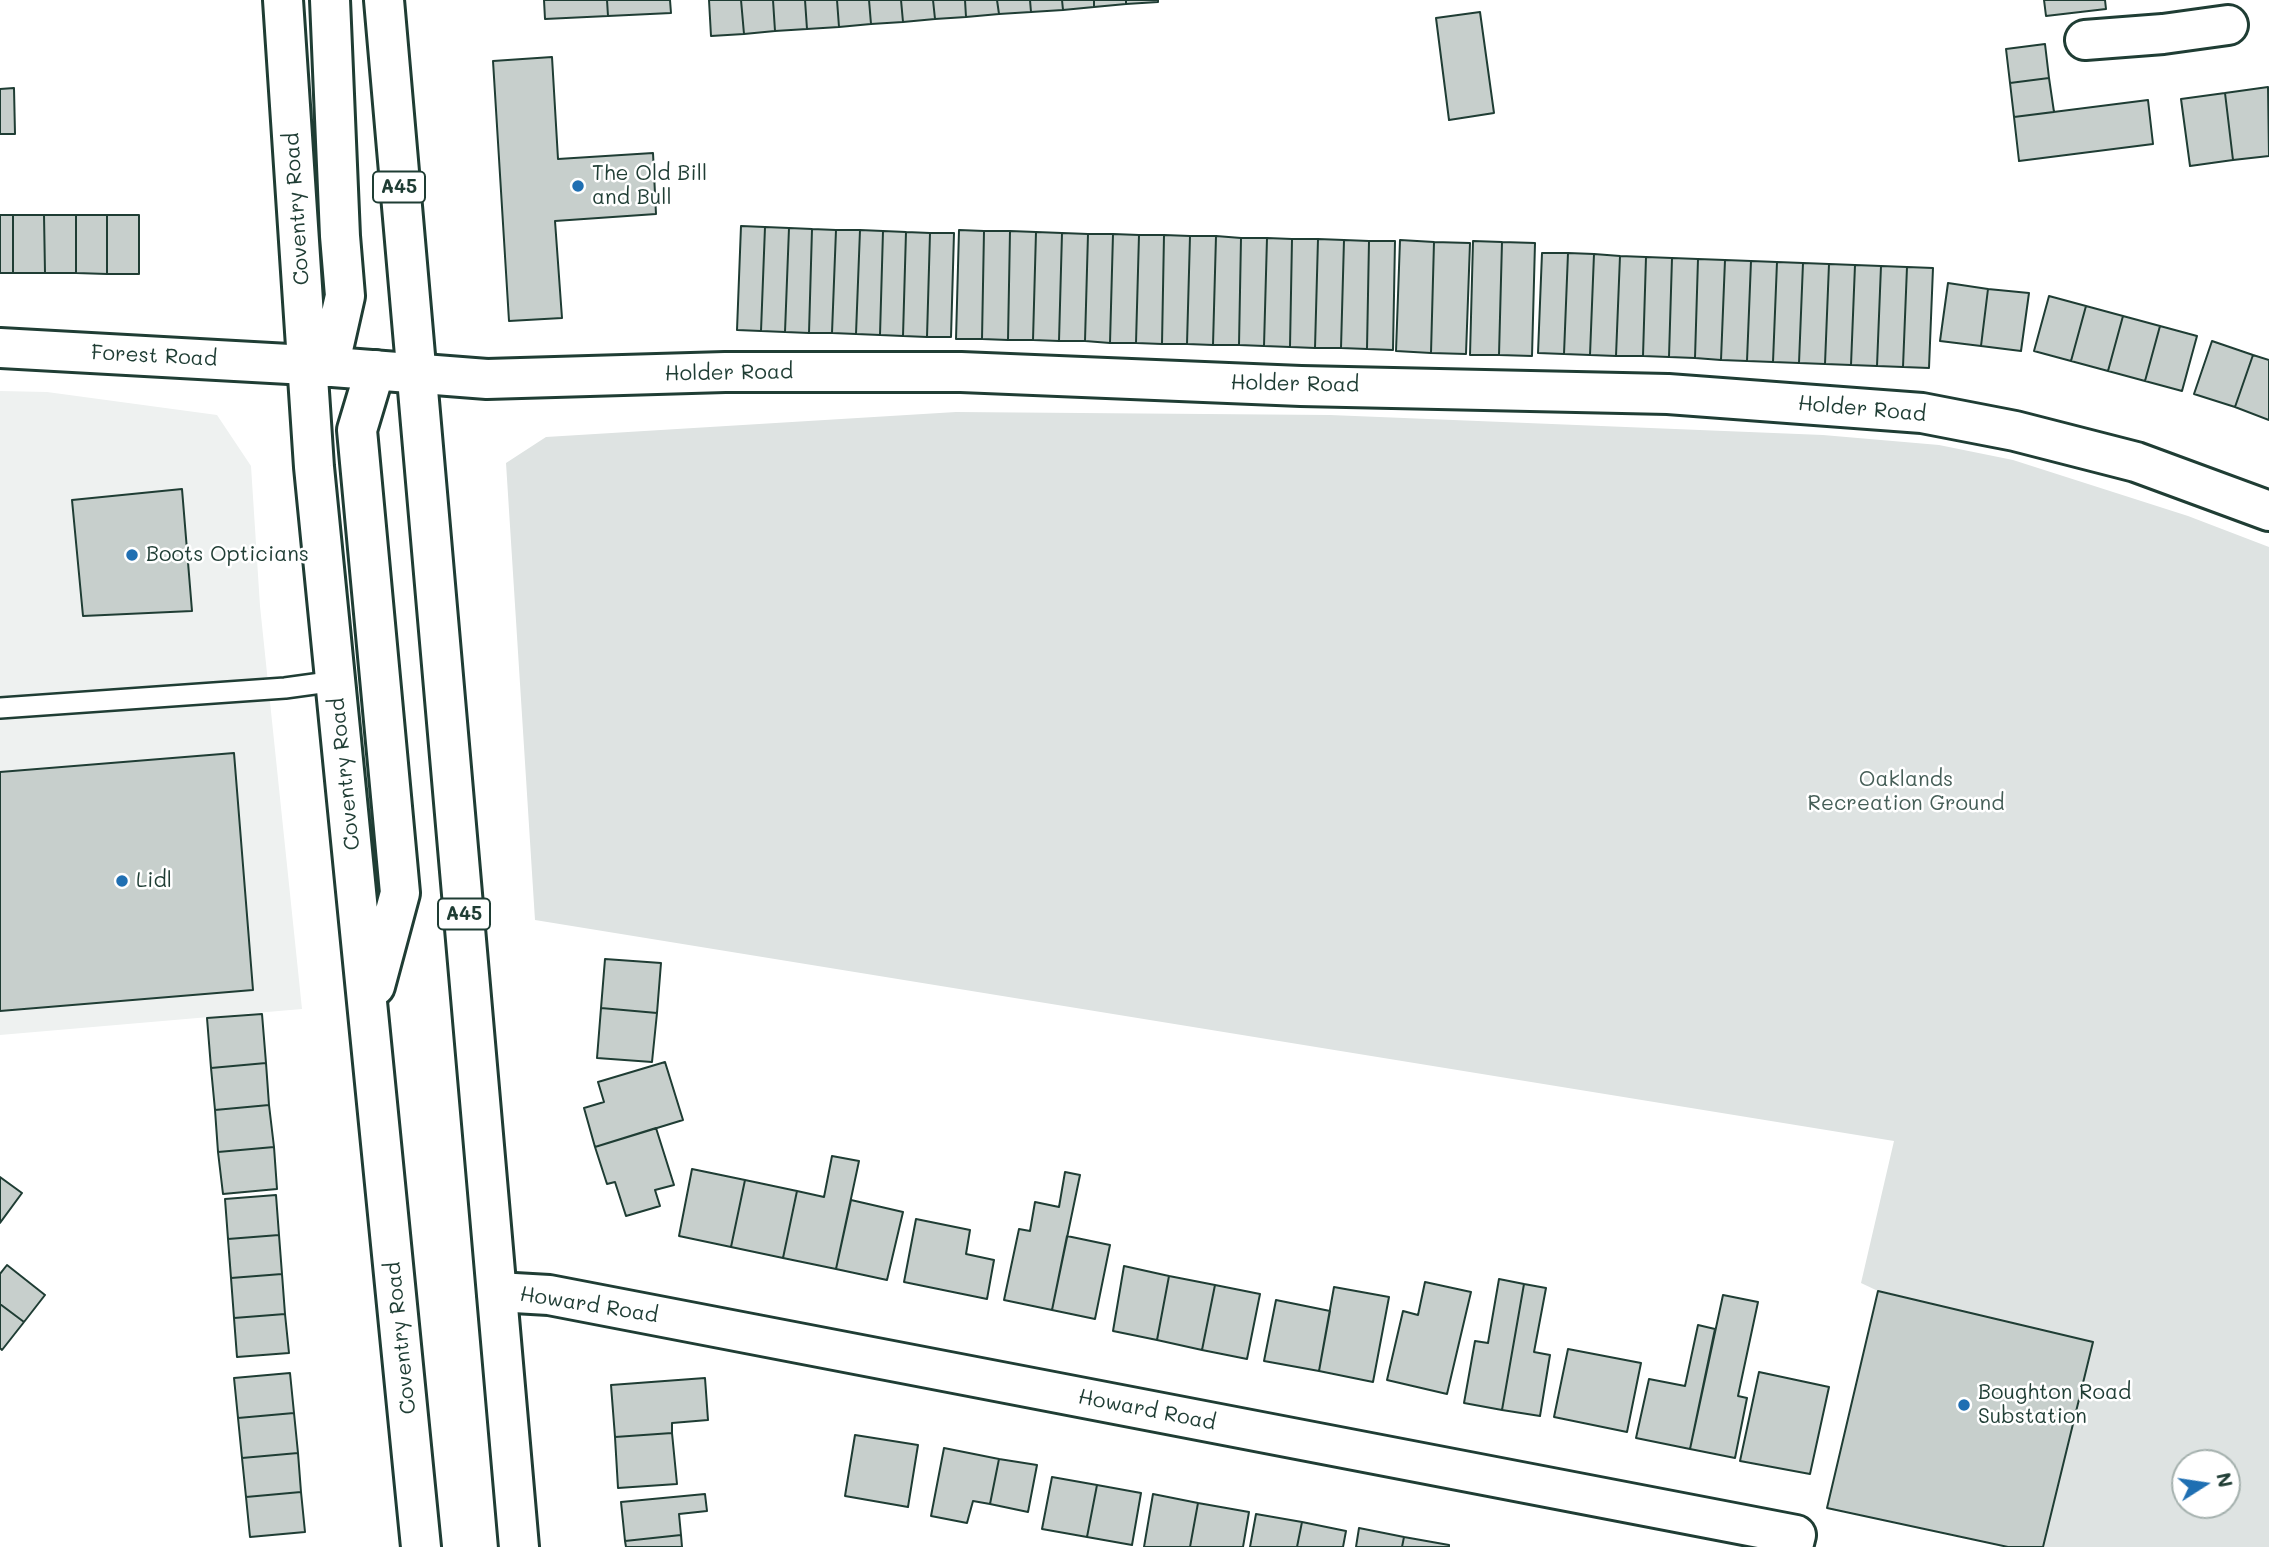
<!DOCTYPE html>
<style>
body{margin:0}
#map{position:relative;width:2269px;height:1547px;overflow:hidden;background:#fff;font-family:Mali,sans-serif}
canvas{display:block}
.north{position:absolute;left:2171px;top:1449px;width:70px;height:70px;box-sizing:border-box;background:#fff;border:2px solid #a5b1ae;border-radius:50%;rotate:78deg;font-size:19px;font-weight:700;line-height:28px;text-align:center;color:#1f3d34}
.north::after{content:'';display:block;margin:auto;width:24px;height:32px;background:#1f6fb2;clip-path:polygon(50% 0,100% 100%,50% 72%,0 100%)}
</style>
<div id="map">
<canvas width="2269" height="1547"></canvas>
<div class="north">N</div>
</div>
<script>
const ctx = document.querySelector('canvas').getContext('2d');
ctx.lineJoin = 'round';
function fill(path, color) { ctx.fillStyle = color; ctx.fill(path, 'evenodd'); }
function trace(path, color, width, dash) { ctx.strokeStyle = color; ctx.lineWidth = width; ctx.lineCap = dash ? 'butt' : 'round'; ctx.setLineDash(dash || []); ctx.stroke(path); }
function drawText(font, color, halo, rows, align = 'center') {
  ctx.font = font + ' Mali,sans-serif'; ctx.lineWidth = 5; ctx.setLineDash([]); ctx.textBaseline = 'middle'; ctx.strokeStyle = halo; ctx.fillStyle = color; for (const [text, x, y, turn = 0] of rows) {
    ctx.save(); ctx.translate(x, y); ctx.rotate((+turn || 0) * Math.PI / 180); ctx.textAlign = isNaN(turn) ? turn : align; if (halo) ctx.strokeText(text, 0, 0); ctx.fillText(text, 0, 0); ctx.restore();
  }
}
fill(new Path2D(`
 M0,391L47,392L217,415L251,466L260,606L302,1009L0,1035Z`), '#eef1f0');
fill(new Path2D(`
 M956,412L1330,415L1823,435L1939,445L2013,460L2188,516L2269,547V1547H2043L2093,1342L1878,1291L1861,1283L1894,1141L535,920L506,463L546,437ZM2185,1463H2227V1505H2185Z`), '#dee3e2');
const building = new Path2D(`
 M544,0H607L608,16L545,19Z
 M607,0H670L671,13L608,16Z
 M709,0H741L744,34L711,36Z
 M741,0H773L775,31L744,34Z
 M773,0H805L807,29L775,31Z
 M805,0H837L839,27L807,29Z
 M837,0H869L871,24L839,27Z
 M869,0H901L903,22L871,24Z
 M901,0H933L935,19L903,22Z
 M933,0H965L966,17L935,19Z
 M965,0H997L999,14L966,17Z
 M997,0H1030L1031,12L999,14Z
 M1030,0H1062L1063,10L1031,12Z
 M1062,0H1094V7L1063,10Z
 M1094,0H1126V4L1094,7Z
 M1126,0H1158V2L1126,4Z
 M2044,0H2105L2106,9L2046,16Z
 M1480,12L1494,113L1449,120L1436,18Z
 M2045,44L2049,78L2010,83L2006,49Z
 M552,57L558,159L653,153L656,214L555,221L562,318L509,321L493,61Z
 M2049,78L2054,112L2014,117L2010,83Z
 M2268,87L2269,156L2233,160L2225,93Z
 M14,88L15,134H0V89Z
 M2225,93L2233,160L2190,166L2181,99Z
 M2148,100L2153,144L2019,161L2014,117Z
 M0,215H13V273H0Z
 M13,215H44L45,273H13Z
 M44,215H76V273H45Z
 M76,215H107V274L76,273Z
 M107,215H139V274H107Z
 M741,226L765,227L761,331L737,330Z
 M765,227L789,228L785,332L761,331Z
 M789,228L812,229L809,333L785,332Z
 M812,229L836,230L832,333H809Z
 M836,230H860L856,334L832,333Z
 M860,230L883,231L880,335L856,334Z
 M959,230L984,231L982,339H956Z
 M883,231L906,232L903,336L880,335Z
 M984,231H1010L1008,340L982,339Z
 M1010,231L1036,232L1033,340H1008Z
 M906,232L930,233L927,337L903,336Z
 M1036,232L1062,233L1059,341L1033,340Z
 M930,233H954L951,337H927Z
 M1062,233L1088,234L1085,341H1059Z
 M1088,234H1113L1110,343L1085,341Z
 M1113,234L1139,235L1136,343H1110Z
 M1139,235H1164L1162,344L1136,343Z
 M1164,235L1190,236L1187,344H1162Z
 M1190,236H1216L1213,345L1187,344Z
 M1216,236L1241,238L1239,345H1213Z
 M1241,238H1267L1264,346L1239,345Z
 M1267,238L1292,239L1290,347L1264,346Z
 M1292,239H1318L1315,348L1290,347Z
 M1318,239L1344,240L1341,348H1315Z
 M1344,240L1369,241L1367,349L1341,348Z
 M1400,240L1434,242L1431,353L1396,351Z
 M1369,241H1395L1393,350L1367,349Z
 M1473,241L1502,242L1499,355H1470Z
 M1434,242L1470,243L1466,354L1431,353Z
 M1502,242L1535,243L1532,356L1499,355Z
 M1542,253H1568L1564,354L1538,353Z
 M1568,253L1594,254L1590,355L1564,354Z
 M1594,254L1620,256L1616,356L1590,355Z
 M1620,256L1646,257L1643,356H1616Z
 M1646,257L1672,258L1669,357L1643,356Z
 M1672,258L1698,259L1695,358L1669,357Z
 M1698,259L1725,260L1721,360L1695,358Z
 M1725,260L1751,261L1747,361L1721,360Z
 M1751,261L1777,262L1773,362L1747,361Z
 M1777,262L1803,263L1799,363L1773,362Z
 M1803,263L1829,264L1825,364L1799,363Z
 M1829,264L1855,265L1851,365L1825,364Z
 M1855,265L1881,266L1877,366L1851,365Z
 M1881,266L1907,267L1903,367L1877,366Z
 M1907,267L1933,268L1929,368L1903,367Z
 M1948,283L1988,289L1981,346L1940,341Z
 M1988,289L2029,293L2021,351L1981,346Z
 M2049,296L2086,306L2071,361L2034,351Z
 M2086,306L2123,316L2108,371L2071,361Z
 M2123,316L2160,326L2145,381L2108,371Z
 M2160,326L2197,336L2182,391L2145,381Z
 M2212,341L2253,355L2235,407L2194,394Z
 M2253,355L2269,360V420L2235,407Z
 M182,489L192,611L83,616L72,500Z
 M234,753L253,990L0,1011V772Z
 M605,959L661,963L657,1013L601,1008Z
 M601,1008L657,1013L652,1062L597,1058Z
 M262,1014L266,1063L211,1068L207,1018Z
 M665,1062L683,1120L595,1147L584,1108L604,1102L598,1082Z
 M266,1063L269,1105L215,1110L211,1068Z
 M269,1105L274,1147L218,1152L215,1110Z
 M656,1128L674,1185L655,1190L660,1206L626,1216L615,1182L607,1184L595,1147Z
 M274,1147L277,1189L223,1194L218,1152Z
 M832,1156L859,1161L836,1269L783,1258L797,1191L824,1197Z
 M692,1169L745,1180L731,1247L679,1236Z
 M1065,1172L1080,1175L1052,1310L1004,1300L1019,1229L1030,1231L1035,1202L1059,1207Z
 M0,1177L22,1193L0,1223Z
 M745,1180L797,1191L783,1258L731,1247Z
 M276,1195L279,1235L228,1239L225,1199Z
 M851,1200L903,1212L887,1280L836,1269Z
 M916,1219L970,1230L966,1254L994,1260L987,1299L904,1282Z
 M279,1235L282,1274L231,1278L228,1239Z
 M1067,1236L1110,1245L1095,1319L1052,1310Z
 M7,1265L45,1295L24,1322L0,1304V1274Z
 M1124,1266L1169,1276L1157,1340L1113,1331Z
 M282,1274L285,1314L234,1318L231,1278Z
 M1169,1276L1215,1285L1202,1350L1157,1340Z
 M1499,1279L1524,1284L1502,1410L1464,1403L1475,1341L1488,1343Z
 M1425,1282L1471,1292L1447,1394L1387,1380L1403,1311L1418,1315Z
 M1524,1284L1546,1288L1534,1352L1550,1355L1540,1416L1502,1410Z
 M1215,1285L1260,1294L1247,1359L1202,1350Z
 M1334,1287L1389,1297L1373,1382L1319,1371Z
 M1878,1291L2093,1342L2043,1547H2008L1827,1508Z
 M1723,1295L1758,1302L1738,1396L1747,1398L1735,1458L1690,1449Z
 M1276,1300L1330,1311L1319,1371L1264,1361Z
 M0,1304L24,1322L2,1350L0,1348Z
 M285,1314L289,1353L237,1357L234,1318Z
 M1698,1325L1715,1329L1690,1449L1636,1438L1649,1379L1685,1386Z
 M1568,1349L1641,1363L1627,1432L1554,1417Z
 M1759,1372L1829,1387L1810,1474L1740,1461Z
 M290,1373L294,1413L238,1418L234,1378Z
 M705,1378L708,1420L672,1423V1433L615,1437L611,1385Z
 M294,1413L298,1453L242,1458L238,1418Z
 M672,1433L677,1484L618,1488L615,1437Z
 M855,1435L918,1445L908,1507L845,1496Z
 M944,1448L999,1459L990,1504L973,1501L967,1523L931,1516Z
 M298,1453L301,1492L246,1497L242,1458Z
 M999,1459L1037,1465L1028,1512L990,1504Z
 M1052,1477L1097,1485L1087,1537L1042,1529Z
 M1097,1485L1141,1493L1132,1545L1087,1537Z
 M301,1492L305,1532L250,1537L246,1497Z
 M705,1494L707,1511L679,1514L681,1535L625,1541L621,1502Z
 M1153,1494L1198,1503L1190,1547H1144Z
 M1198,1503L1249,1512L1243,1547H1190Z
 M1256,1514L1302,1522L1297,1547H1250Z
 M1302,1522L1346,1531L1343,1547H1297Z
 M1359,1528L1404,1537L1402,1547H1356Z
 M681,1535L682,1547H626L625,1541Z
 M1404,1537L1449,1545V1547H1402Z`);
fill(building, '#c7cfcc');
trace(building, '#1f3d34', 2);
const lane = new Path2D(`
 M0,708L285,688L336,681`);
const street = new Path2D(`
 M2085,40L2163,34L2228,25
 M0,348L307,365
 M497,1292L549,1295L1796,1535L1793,1547`);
const secondary = new Path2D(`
 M307,365L487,379L725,372H961L1301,386L1668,394L1922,413L2015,431L2136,462L2269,511`);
const highway = new Path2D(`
 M283,0L314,467L421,1547
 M384,0L519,1547
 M329,367L345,296L340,236L330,0
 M375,986L400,893L357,430L375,370`);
trace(lane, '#1f3d34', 24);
trace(street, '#1f3d34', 44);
trace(secondary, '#1f3d34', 44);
trace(highway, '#1f3d34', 44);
trace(lane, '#fff', 19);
trace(street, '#fff', 38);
trace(secondary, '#fff', 38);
trace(highway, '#fff', 38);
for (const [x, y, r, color] of [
 [578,186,7,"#1f6fb2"],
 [132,555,7,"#1f6fb2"],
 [122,881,7,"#1f6fb2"],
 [1964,1405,7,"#1f6fb2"]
]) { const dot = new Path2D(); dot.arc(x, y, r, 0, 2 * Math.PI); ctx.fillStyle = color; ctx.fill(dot); trace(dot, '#fff', 2.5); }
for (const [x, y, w] of [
 [399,187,52],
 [464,914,52]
]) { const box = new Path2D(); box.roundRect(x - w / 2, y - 15.5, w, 31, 5); ctx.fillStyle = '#fff'; ctx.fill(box); trace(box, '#1f3d34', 2); }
drawText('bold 19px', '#1f3d34', null, [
 ["A45",399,187],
 ["A45",464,914]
]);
drawText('21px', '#1f3d34', '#fff', [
 ["The Old Bill",592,174],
 ["and Bull",592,198],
 ["Boots Opticians",146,555],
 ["Lidl",136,881],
 ["Boughton Road",1978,1393],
 ["Substation",1978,1417]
], 'left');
drawText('21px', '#1f3d34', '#fff', [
 ["Coventry Road",297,209,-94],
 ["Forest Road",154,356,3],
 ["Holder Road",729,373,-1],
 ["Holder Road",1295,384,1],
 ["Holder Road",1862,409,5],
 ["Coventry Road",345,774,-96],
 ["Howard Road",589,1305,9],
 ["Coventry Road",401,1338,-96],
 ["Howard Road",1147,1410,11]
]);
drawText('21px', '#455e57', '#fff', [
 ["Oaklands",1906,780],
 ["Recreation Ground",1906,804]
]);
</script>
